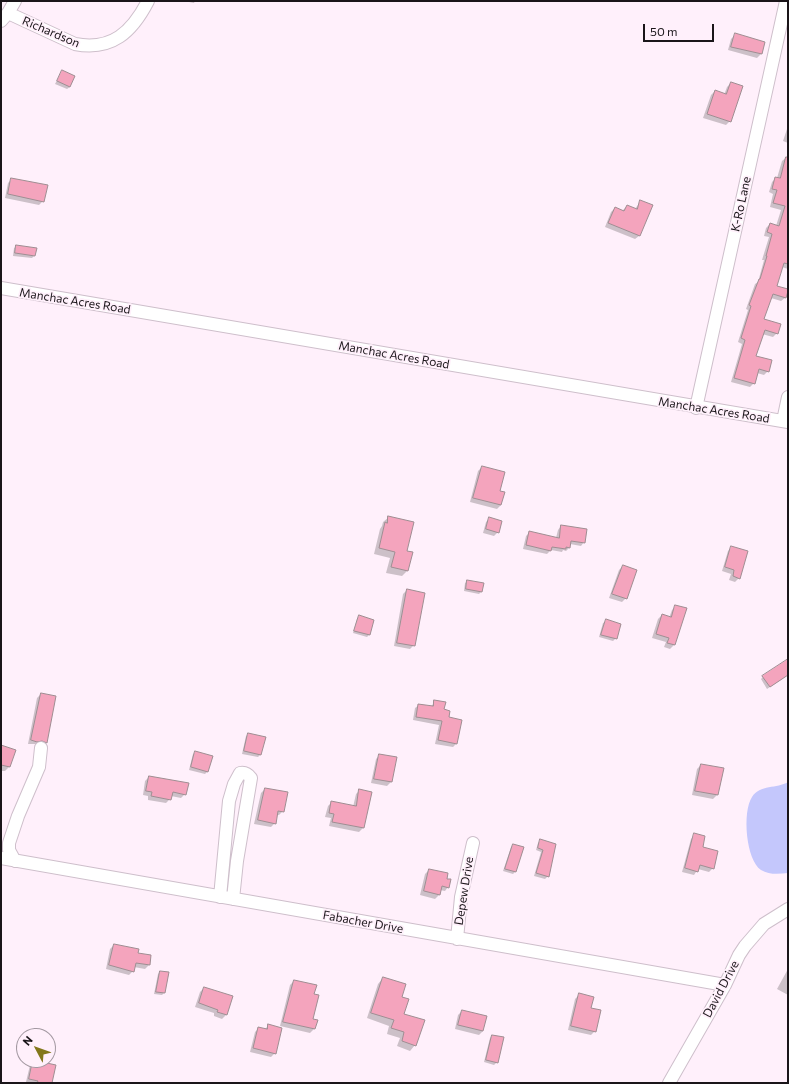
<!DOCTYPE html>
<style>
body{margin:0}
#map{position:relative;width:789px;height:1084px;overflow:hidden;background:#fff0fb;font-family:Commissioner,sans-serif}
canvas{display:block}
.frame{position:absolute;inset:0;border:2px solid #1a1519;pointer-events:none}
.north{position:absolute;left:16px;top:1028px;width:40px;height:40px;box-sizing:border-box;background:#fff0fb;border:1px solid #a398a1;border-radius:50%;rotate:311deg;font-size:11px;font-weight:700;line-height:16px;text-align:center;color:#1a1519}
.north::after{content:'';display:block;margin:auto;width:14px;height:18px;background:#83771b;clip-path:polygon(50% 0,100% 100%,50% 72%,0 100%)}
.scale{position:absolute;left:643px;top:24px;width:71px;height:18px;box-sizing:border-box;border:2px solid #1a1519;border-top:0;padding-left:5px;font-size:12px;line-height:14px;white-space:nowrap;color:#1a1519;-webkit-text-stroke:3px #fff0fb;paint-order:stroke}
</style>
<div id="map">
<canvas width="789" height="1084"></canvas>
<div class="frame"></div>
<div class="north">N</div>
<div class="scale">50 m</div>
</div>
<script>
const ctx = document.querySelector('canvas').getContext('2d');
ctx.lineJoin = 'round';
function fill(path, color) { ctx.fillStyle = color; ctx.fill(path, 'evenodd'); }
function trace(path, color, width, dash) { ctx.strokeStyle = color; ctx.lineWidth = width; ctx.lineCap = dash ? 'butt' : 'round'; ctx.setLineDash(dash || []); ctx.stroke(path); }
function drawText(font, color, halo, rows, align = 'center') {
  ctx.font = font + ' Commissioner,sans-serif'; ctx.lineWidth = 3.5; ctx.setLineDash([]); ctx.textBaseline = 'middle'; ctx.strokeStyle = halo; ctx.fillStyle = color; for (const [text, x, y, turn = 0] of rows) {
    ctx.save(); ctx.translate(x, y); ctx.rotate((+turn || 0) * Math.PI / 180); ctx.textAlign = isNaN(turn) ? turn : align; if (halo) ctx.strokeText(text, 0, 0); ctx.fillText(text, 0, 0); ctx.restore();
  }
}
fill(new Path2D(`
 M788,782V873C779,874 769,875 761,870C746,860 742,812 752,797C760,784 777,789 788,782Z`), '#c4c7fc');
fill(new Path2D(`
 M184,1H195L194,3Z
 M735,35L764,42L761,54L757,58L728,50L731,39Z
 M62,71L70,87L67,89L55,84Z
 M731,83L730,121L726,125L703,118L711,95L715,91L724,95L727,87Z
 M788,126V143L783,141Z
 M788,152V269L782,267L776,286L785,298L781,301L771,298L763,319L777,333L773,337L762,334L755,357L768,371L764,375L757,373L754,383L750,387L731,382L742,344L738,342L748,310L746,309L755,284L758,282L764,260H762L769,237L764,236L766,228L770,224L776,226L781,210L770,207L773,194L769,192L772,182L776,178H777L782,161L787,157Z
 M12,179L43,201L39,205L5,198L8,183Z
 M640,202L639,236L635,239L605,227L611,212L615,208L622,211L627,206L635,209Z
 M17,246L34,256L32,258L13,256L14,248Z
 M482,467L499,491L501,505L497,509L470,502L478,471Z
 M389,517L406,551L407,571L402,576L386,573L390,558L374,554L380,529L382,526L383,522Z
 M490,518L498,532L494,536L483,533L486,522Z
 M561,526L584,542L581,546L570,544L569,548L566,551L563,550L562,552L551,550L547,554L523,549L526,536L530,532L556,538L558,530Z
 M732,547L739,578L735,582L729,580L731,574L722,571L728,551Z
 M623,566L626,598L622,602L609,598L619,570Z
 M468,581L481,592L479,594L464,591L465,583Z
 M407,590L414,645L410,649L394,646L403,594Z
 M676,606L686,609L674,645L670,649L664,647L666,642L652,638L658,619L662,615L669,618L672,610Z
 M359,616L373,620L369,635L367,637L353,633L357,619Z
 M606,621L616,638L613,641L599,637L603,623Z
 M788,666V675L767,689L761,679L763,677Z
 M41,694L55,696L46,743L42,747L38,744H28L37,698Z
 M435,701L443,710L448,718L456,744L453,747L435,744L439,725L413,720L415,708L419,705L431,707Z
 M249,734L264,738L260,755L258,757L242,754L246,736Z
 M1,746L15,750L9,767L5,771H1Z
 M196,752L207,772L205,774L189,770L193,754Z
 M380,755L396,758L391,782L387,786L371,783L376,759Z
 M701,765L723,769L717,795L713,799L692,795L697,769Z
 M149,777L185,794L181,798L171,796L170,799L166,803L148,800V796L143,795L145,781Z
 M265,789L283,811L279,815H277L275,823L271,827L254,824L261,793Z
 M360,790L371,793L363,828L359,832L329,826L331,818L325,817L328,806L332,802L353,807L356,794Z
 M695,835L713,868L709,872L698,869L694,875L682,872L691,839Z
 M540,841L555,845L548,876L545,879L534,876L541,852L536,850L538,843Z
 M513,845L515,872L513,874L503,871L511,847Z
 M429,870L446,879L448,887L445,891L440,890L439,895L435,899L420,895L425,874Z
 M114,945L137,954L149,965L145,969L134,967L133,971L129,975L106,969L110,949Z
 M788,969V995L777,989Z
 M160,972L164,993L162,995L154,994L158,974Z
 M383,978L400,997L403,1014L415,1045L410,1051L397,1046L400,1038L387,1034L389,1026L367,1018L378,984Z
 M294,981L313,995L312,1020L314,1029L310,1033L280,1026L290,985Z
 M204,988L226,1015L222,1019L214,1016V1013L195,1007L200,992Z
 M579,995L595,1031L591,1035L568,1030L575,999Z
 M462,1011L483,1031L479,1035L455,1029L458,1015Z
 M269,1025L275,1053L271,1057L250,1052L255,1032L259,1028L265,1029Z
 M492,1036L497,1062L494,1065L484,1062L490,1038Z
 M34,1061L51,1083L26,1082L30,1065Z`), '#0003');
const building = new Path2D(`
 M735,33L765,42L762,54L731,47Z
 M62,70L75,76L70,87L57,81Z
 M731,82L743,86L731,122L707,114L715,90L726,94Z
 M786,157H788V264L784,263L777,286L788,289V291L786,298L773,294L764,319L781,324L778,334L765,330L756,356L772,360L769,372L759,369L755,384L734,378L745,340L741,338L751,306L749,305L759,279H760L767,256H766L772,234L767,232L770,223L779,226L785,206L773,203L777,190L772,189L775,177L780,178Z
 M11,178L48,185L44,202L8,194Z
 M640,200L653,205L640,236L608,223L615,207L624,211L627,205L637,209Z
 M16,245L37,248L35,256L15,253Z
 M482,466L505,472L500,491L505,492L501,505L473,498Z
 M388,516L414,522L407,551L413,552L408,571L391,567L395,552L379,548L385,522L387,523Z
 M489,517L502,521L499,533L486,529Z
 M561,525L587,529L585,543L571,541L570,548L566,547V549L552,547L551,551L526,545L529,531L559,538Z
 M731,546L748,551L740,579L733,576L734,570L725,567Z
 M623,565L637,570L627,599L612,594Z
 M467,580L484,583L482,592L466,589Z
 M407,589L425,593L415,646L397,643Z
 M675,605L687,608L675,645L667,643L669,638L656,634L662,614L671,617Z
 M359,615L374,620L370,635L354,631Z
 M606,619L621,624L617,639L601,635Z
 M788,659V675L770,687L762,676Z
 M41,693L56,696L47,743L42,741L37,742L31,740Z
 M434,700L446,702L444,709L450,711L449,717L462,720L457,744L438,740L442,721L416,717L418,704L433,706Z
 M248,733L266,737L261,755L244,751Z
 M1,745L16,750L10,767L1,765Z
 M195,751L213,756L208,772L191,767Z
 M379,754L397,757L392,782L374,779Z
 M701,764L724,768L718,795L695,791Z
 M149,776L189,783L186,795L173,792L171,800L151,796L152,792L146,791Z
 M265,788L288,792L284,812L278,811L276,824L258,820Z
 M359,789L372,792L364,828L332,822L334,814L329,813L331,801L356,806Z
 M694,833L705,836L703,847L718,851L714,869L700,865L698,872L685,868Z
 M540,839L556,844L549,877L536,873L543,850L538,848Z
 M513,844L524,847L516,872L505,869Z
 M429,869L448,873L447,879H451L449,888L442,886L440,895L424,891Z
 M114,944L139,949L138,953L151,955L150,965L136,963L134,972L109,965Z
 M160,971L169,972L165,993L156,992Z
 M383,977L406,984L402,997L409,999L404,1014L425,1020L416,1046L402,1041L404,1032L391,1028L394,1020L371,1013Z
 M294,980L317,985L314,994L319,995L313,1019L318,1020L315,1029L283,1022Z
 M204,987L233,996L227,1015L217,1012L218,1010L199,1003Z
 M579,993L594,997L591,1008L601,1010L596,1032L571,1026Z
 M462,1010L487,1016L483,1031L458,1025Z
 M268,1024L282,1028L276,1054L253,1048L258,1027L267,1029Z
 M492,1035L504,1037L498,1063L486,1060Z
 M33,1060L56,1065L52,1083H37L38,1081L29,1079Z`);
fill(building, '#f4a4bd');
trace(building, '#9f8d92', 1);
const minor = new Path2D(`
 M8,13L75,44C112,51 132,32 148,1
 M1,21L8,13L15,1
 M1,288L788,422
 M696,408L786,1
 M783,421L788,397
 M1,858L725,985
 M15,861L9,850V843L18,816L39,767L41,748
 M220,897L229,801L234,784L240,773C245,772 248,774 251,778L237,861L233,899
 M457,939L461,897L473,843
 M669,1083L725,985L739,955L745,946L764,924L788,909`);
trace(minor, '#cebfcb', 14);
trace(minor, '#fff', 12);
drawText('12px', '#1a1519', '#fff0fb', [
 ["Richardson",51,32,23],
 ["K-Ro Lane",741,204,-78],
 ["Manchac Acres Road",75,301,9],
 ["Manchac Acres Road",394,355,10],
 ["Manchac Acres Road",714,410,9],
 ["Depew Drive",464,891,-81],
 ["Fabacher Drive",363,922,10],
 ["David Drive",721,989,-62]
]);
</script>
